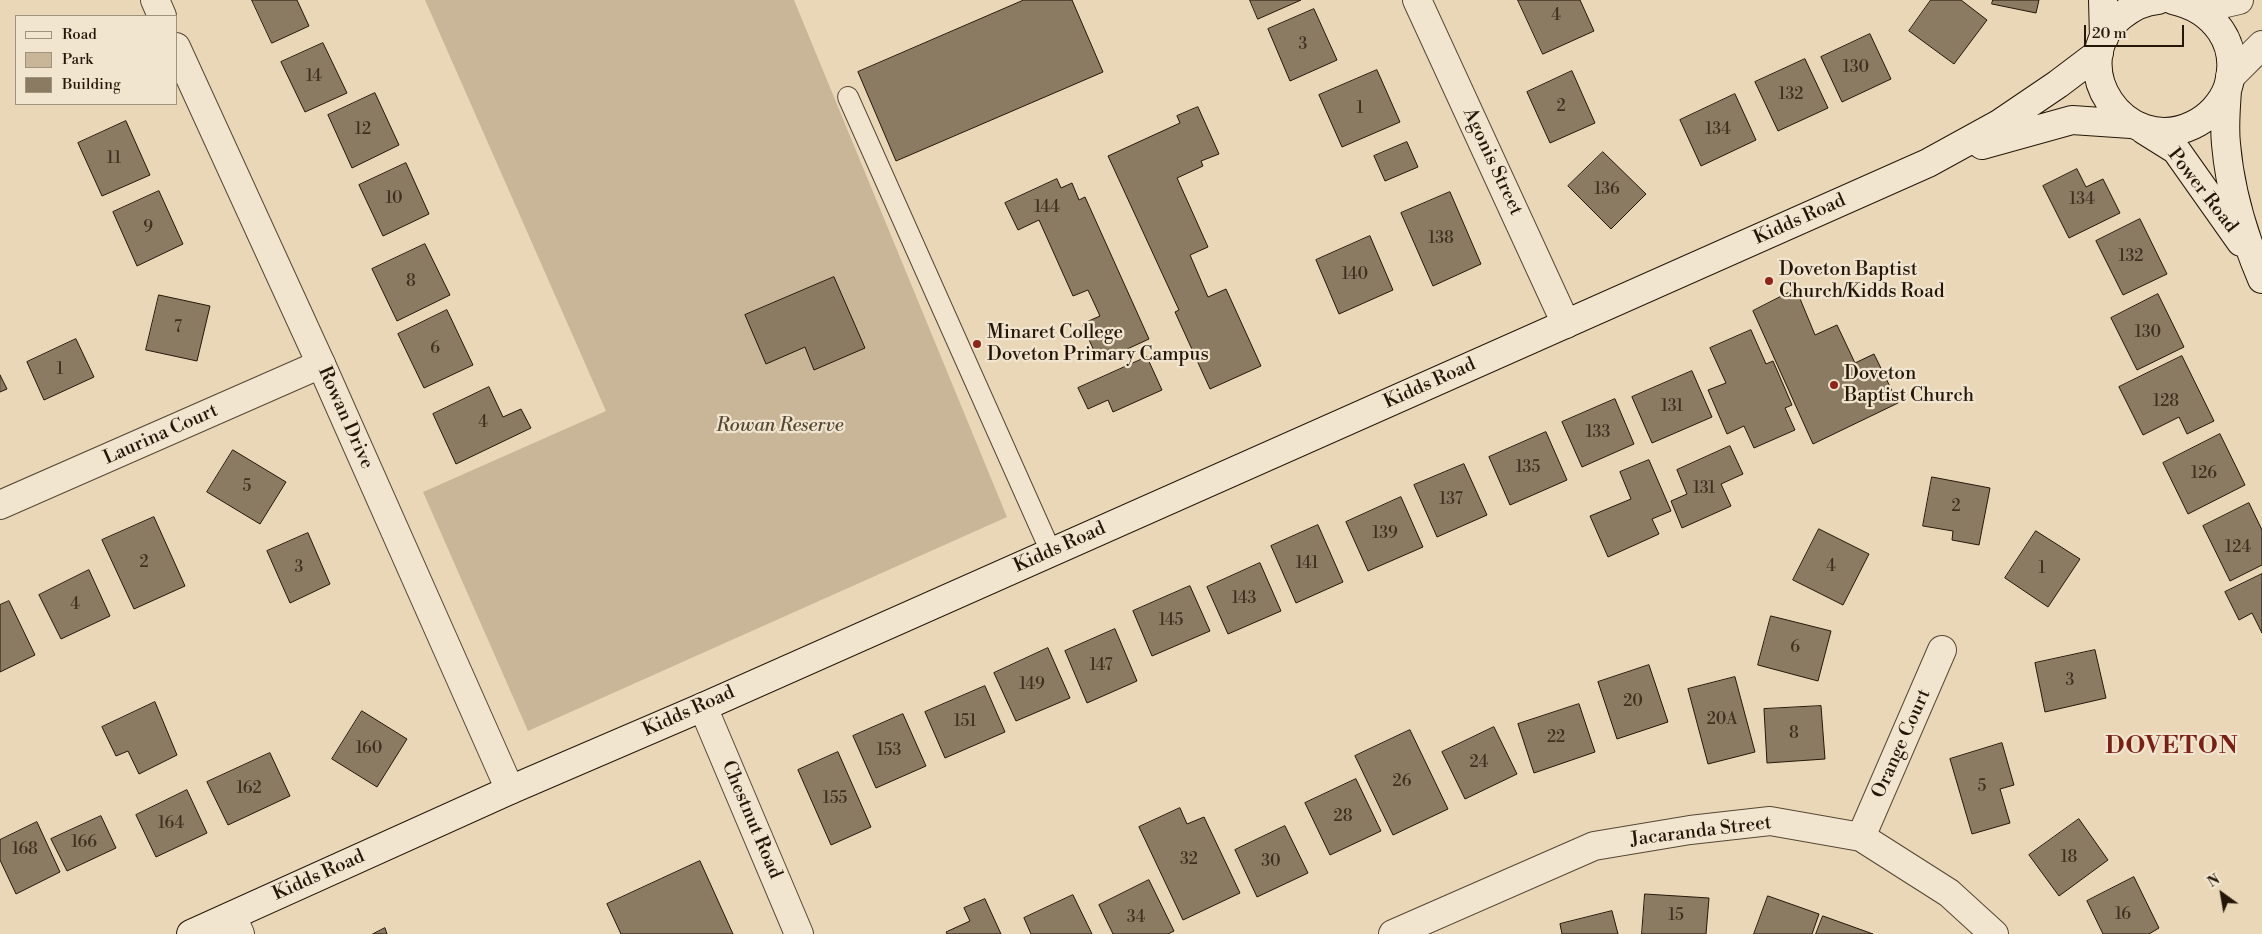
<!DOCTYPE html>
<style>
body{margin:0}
#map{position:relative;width:2262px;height:934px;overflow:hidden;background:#ead7b7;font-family:"Libre Bodoni",serif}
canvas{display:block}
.legend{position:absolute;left:15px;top:15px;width:162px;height:90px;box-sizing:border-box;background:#f1e5d0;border:1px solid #9f9380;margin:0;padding:6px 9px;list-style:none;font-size:15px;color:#251708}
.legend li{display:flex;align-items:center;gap:10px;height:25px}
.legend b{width:25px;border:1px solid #9f9380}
.north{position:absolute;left:2197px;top:869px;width:50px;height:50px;-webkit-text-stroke:4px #f1e5d0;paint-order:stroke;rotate:328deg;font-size:14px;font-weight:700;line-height:20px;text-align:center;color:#251708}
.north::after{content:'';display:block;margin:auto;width:18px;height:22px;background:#251708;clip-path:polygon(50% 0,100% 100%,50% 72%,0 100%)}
.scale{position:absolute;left:2084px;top:25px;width:100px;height:22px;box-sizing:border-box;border:2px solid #251708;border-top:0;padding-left:6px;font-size:15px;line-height:18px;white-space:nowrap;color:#251708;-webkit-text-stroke:4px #f1e5d0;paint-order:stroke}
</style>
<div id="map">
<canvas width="2262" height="934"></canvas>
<ul class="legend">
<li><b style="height:6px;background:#f1e5d0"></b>Road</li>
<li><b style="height:14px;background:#c9b699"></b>Park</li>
<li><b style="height:14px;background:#8b7b63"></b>Building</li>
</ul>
<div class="north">N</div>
<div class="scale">20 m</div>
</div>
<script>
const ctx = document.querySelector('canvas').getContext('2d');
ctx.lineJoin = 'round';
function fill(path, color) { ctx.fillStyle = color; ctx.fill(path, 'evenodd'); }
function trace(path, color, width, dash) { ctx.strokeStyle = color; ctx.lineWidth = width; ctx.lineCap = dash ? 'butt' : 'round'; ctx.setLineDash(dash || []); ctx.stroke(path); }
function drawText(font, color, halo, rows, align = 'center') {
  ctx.font = font + ' "Libre Bodoni",serif'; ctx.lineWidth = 4.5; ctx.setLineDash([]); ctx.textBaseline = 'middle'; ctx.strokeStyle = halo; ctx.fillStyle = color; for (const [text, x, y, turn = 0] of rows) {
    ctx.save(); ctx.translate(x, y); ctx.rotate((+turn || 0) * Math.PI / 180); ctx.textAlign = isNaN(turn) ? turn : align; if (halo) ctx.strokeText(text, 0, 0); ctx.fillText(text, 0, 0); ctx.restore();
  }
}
fill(new Path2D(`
 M425,0H794L1007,517L528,731L423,492L606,411Z`), '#c9b699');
const building = new Path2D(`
 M252,0H297L309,26L272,43Z
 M1024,0H1072L1103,72L896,161L858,72Z
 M1250,0H1301L1258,19Z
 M1518,0H1580L1594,31L1543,54Z
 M1931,0H1961L1987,20L1954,64L1909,31Z
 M1993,0H2039L2036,13L1992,4Z
 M1314,9L1337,60L1290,81L1268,29Z
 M1870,34L1891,79L1842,102L1821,57Z
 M323,43L347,93L305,112L281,62Z
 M1805,59L1828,108L1778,131L1755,82Z
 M1377,70L1400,122L1342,147L1319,95Z
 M1572,71L1595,123L1550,143L1527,92Z
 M375,93L399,145L352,168L328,115Z
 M1735,94L1756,140L1701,166L1680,120Z
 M1198,107L1219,154L1201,161L1203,166L1177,178L1208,247L1190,255L1208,297L1226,289L1261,366L1210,389L1175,312L1179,310L1108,156L1180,123L1177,116Z
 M126,121L150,175L102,196L78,143Z
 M1407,142L1418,167L1385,181L1374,156Z
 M1603,152L1646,194L1611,229L1568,186Z
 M406,163L429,214L383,236L359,185Z
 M2077,169L2086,187L2103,179L2120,213L2069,238L2043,186Z
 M1057,179L1061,188L1072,183L1079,200L1085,197L1149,339L1099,362L1082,324L1100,316L1088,290L1073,296L1039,220L1018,230L1005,203Z
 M159,191L183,244L137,266L113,212Z
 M1450,192L1481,264L1433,286L1401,213Z
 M2140,219L2167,274L2123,295L2096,241Z
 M1370,236L1393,290L1339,314L1316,260Z
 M425,244L450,295L397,321L372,269Z
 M834,277L865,348L814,370L805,347L766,364L745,315Z
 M1796,289L1815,335L1837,325L1855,363L1874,354L1898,403L1813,444L1753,311Z
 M2158,294L2184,347L2137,370L2111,318Z
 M159,295L210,306L197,361L146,350Z
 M447,310L473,365L424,388L398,334Z
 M1751,330L1766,364L1773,361L1792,405L1785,408L1795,430L1754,448L1744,426L1727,434L1708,390L1726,383L1710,348Z
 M76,339L94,377L44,400L27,362Z
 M2182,356L2214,421L2187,434L2179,417L2143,435L2119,387Z
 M1147,357L1162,390L1113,412L1108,400L1088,409L1078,388Z
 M1692,371L1712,417L1652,443L1632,397Z
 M0,375L7,389L0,392Z
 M489,387L503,417L521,409L531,428L456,464L433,414Z
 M1615,399L1634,444L1582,467L1562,422Z
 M1546,432L1567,480L1510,505L1489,457Z
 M2220,434L2245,485L2188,514L2163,463Z
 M1730,446L1743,474L1721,484L1731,506L1682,528L1671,501L1687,494L1677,470Z
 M233,450L286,482L260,524L207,492Z
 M1649,460L1671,511L1652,519L1659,534L1608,557L1590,516L1631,499L1620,472Z
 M1464,464L1487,515L1437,537L1414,485Z
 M1932,477L1990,488L1979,545L1952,540L1953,531L1923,526Z
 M1401,497L1423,547L1368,571L1346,522Z
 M2249,503L2262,530V565L2230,581L2203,526Z
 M154,517L185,586L134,609L102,540Z
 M1318,525L1343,582L1296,603L1271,546Z
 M1819,529L1869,554L1843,605L1793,580Z
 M2036,531L2080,559L2048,607L2005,578Z
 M308,533L330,584L290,603L267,551Z
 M1260,563L1281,611L1228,634L1207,587Z
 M89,570L110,616L61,639L39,595Z
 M2262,574V633L2252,613L2239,620L2225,592Z
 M1190,586L1210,631L1152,656L1133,611Z
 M9,601L35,655L0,672V605Z
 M1771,616L1831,631L1818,681L1758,665Z
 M1115,629L1137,681L1087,703L1065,651Z
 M1048,648L1070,698L1016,721L994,673Z
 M2095,650L2106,698L2045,712L2035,663Z
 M1649,665L1668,722L1617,739L1598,682Z
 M1735,677L1755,752L1708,764L1688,689Z
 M985,686L1005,732L945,758L925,712Z
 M155,702L177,755L139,774L128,751L116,756L102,727Z
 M1579,704L1595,752L1534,773L1518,724Z
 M1821,706L1825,759L1767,763L1764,709Z
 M362,711L407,739L377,787L332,759Z
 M903,714L926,766L876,788L853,736Z
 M1494,727L1517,774L1465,799L1442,752Z
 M1410,730L1448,809L1393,835L1355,756Z
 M2002,743L2014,785L2000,789L2010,823L1972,834L1950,759Z
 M838,752L871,827L831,845L798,770Z
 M270,753L290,796L228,825L207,782Z
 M1356,779L1381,831L1330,855L1305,803Z
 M187,790L207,833L156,857L136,815Z
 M1180,808L1187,824L1204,817L1240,893L1183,920L1139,827Z
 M101,816L116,848L67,871L51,839Z
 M2079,819L2108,860L2059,896L2029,855Z
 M37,822L60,872L16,894L0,860V840Z
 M1285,826L1308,873L1257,897L1235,850Z
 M700,861L733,934H621L607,904Z
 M2134,877L2159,928L2149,934H2103L2087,901Z
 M1149,880L1174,931L1168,934H1113L1099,905Z
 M1645,894L1709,898L1706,934H1642Z
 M1073,895L1092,934H1031L1024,918Z
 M1768,896L1819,914L1812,934H1754Z
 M985,899L1001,934H947L946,932L970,921L964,908Z
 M1612,911L1618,934H1562L1560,924Z
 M1823,916L1873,934H1816Z
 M385,928L387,934H373Z`);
fill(building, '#8b7b63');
trace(building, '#251708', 1);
const service = new Path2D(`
 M848,97L1051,552`);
const minor = new Path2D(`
 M1417,0L1566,324
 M0,505L321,364
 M1861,837L1942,650
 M232,916L240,934
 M1393,934L1594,846L1690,830L1770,821L1861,837L1949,893L1994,934`);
const tertiary = new Path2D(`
 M155,0L162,16
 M2200,9L2239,0
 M176,47L321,364L510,790
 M2230,77L2262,45
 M703,707L799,934`);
const secondary = new Path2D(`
 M2103,0L2104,38
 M2158,0C2143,1 2132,7 2121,16C2062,65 2125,158 2193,125C2208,118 2222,104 2228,87C2241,44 2214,9 2173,0
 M2227,90C2226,107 2224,126 2226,144C2230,190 2244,237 2262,279
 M2144,130L2176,150L2241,242
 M1982,145L2072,120L2131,124
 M191,934L510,790L703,707L1928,163L1999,124L2058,84L2099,53`);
trace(service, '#564734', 22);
trace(minor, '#564734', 30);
trace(tertiary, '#564734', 30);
trace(secondary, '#251708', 30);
trace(service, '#f1e5d0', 20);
trace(minor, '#f1e5d0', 28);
trace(tertiary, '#f1e5d0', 28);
trace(secondary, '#f1e5d0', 28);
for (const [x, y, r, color] of [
 [1769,281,5,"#8f2418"],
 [977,344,5,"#8f2418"],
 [1834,385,5,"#8f2418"]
]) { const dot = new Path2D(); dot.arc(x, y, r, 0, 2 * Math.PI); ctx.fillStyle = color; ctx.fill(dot); trace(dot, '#f1e5d0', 2); }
drawText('16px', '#3e301f', null, [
 ["4",1556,16],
 ["3",1303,45],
 ["130",1856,68],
 ["14",314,77],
 ["132",1791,95],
 ["2",1561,107],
 ["1",1360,109],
 ["12",363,130],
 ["134",1718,130],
 ["11",114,159],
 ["136",1607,190],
 ["10",394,199],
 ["134",2082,200],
 ["144",1047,208],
 ["9",148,228],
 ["138",1441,239],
 ["132",2131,257],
 ["140",1355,275],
 ["8",411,282],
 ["7",178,328],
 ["130",2148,333],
 ["6",435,349],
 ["1",60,370],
 ["128",2166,402],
 ["131",1672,407],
 ["4",483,423],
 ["133",1598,433],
 ["135",1528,468],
 ["126",2204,474],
 ["5",247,487],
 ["131",1704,489],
 ["137",1451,500],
 ["2",1956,507],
 ["139",1385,534],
 ["124",2238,548],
 ["2",144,563],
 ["141",1307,564],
 ["4",1831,567],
 ["3",299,568],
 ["1",2042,569],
 ["143",1244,599],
 ["4",75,605],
 ["145",1171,621],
 ["6",1795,648],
 ["147",1101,666],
 ["3",2070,681],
 ["149",1032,685],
 ["20",1633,702],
 ["20A",1722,720],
 ["151",965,722],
 ["8",1794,734],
 ["22",1556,738],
 ["160",369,749],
 ["153",889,751],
 ["24",1479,763],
 ["26",1402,782],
 ["5",1982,787],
 ["162",249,789],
 ["155",835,799],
 ["28",1343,817],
 ["164",171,824],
 ["166",84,843],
 ["168",25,850],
 ["18",2069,858],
 ["32",1189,860],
 ["30",1271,862],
 ["16",2123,915],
 ["15",1676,916],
 ["34",1136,918]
]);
drawText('19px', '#251708', '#f1e5d0', [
 ["Agonis Street",1492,162,65],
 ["Power Road",2202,191,52],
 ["Kidds Road",1800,220,-24],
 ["Kidds Road",1430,384,-24],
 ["Rowan Drive",345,418,66],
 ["Laurina Court",161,435,-24],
 ["Kidds Road",1060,548,-24],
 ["Kidds Road",689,712,-24],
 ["Orange Court",1902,744,-66],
 ["Chestnut Road",751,820,67],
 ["Jacaranda Street",1701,832,-7],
 ["Kidds Road",319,876,-24]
]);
drawText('19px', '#251708', '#f1e5d0', [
 ["Doveton Baptist",1779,270],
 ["Church/Kidds Road",1779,292],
 ["Minaret College",987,333],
 ["Doveton Primary Campus",987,355],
 ["Doveton",1844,374],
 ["Baptist Church",1844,396]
], 'left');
drawText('italic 19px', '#564734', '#f1e5d0', [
 ["Rowan Reserve",780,426]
]);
ctx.letterSpacing = '1px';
drawText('bold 24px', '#7a1f14', '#f1e5d0', [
 ["DOVETON",2172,747]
]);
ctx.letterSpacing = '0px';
</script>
